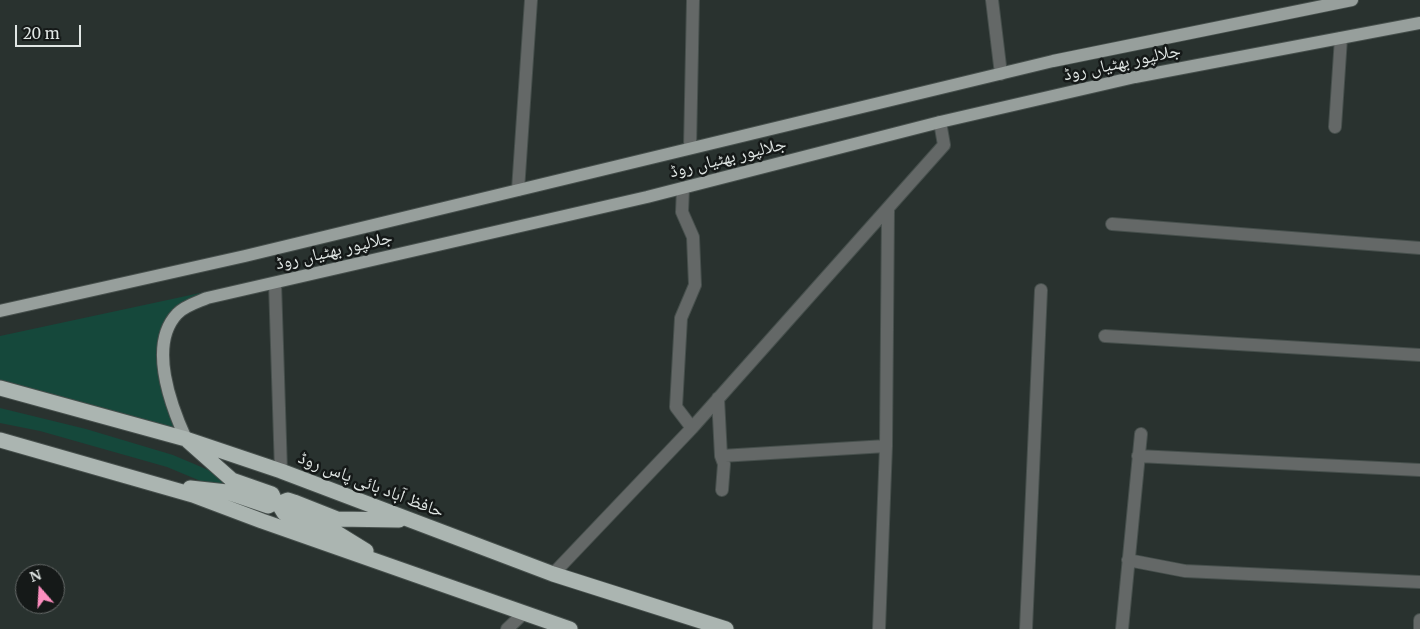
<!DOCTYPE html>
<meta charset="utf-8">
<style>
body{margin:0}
#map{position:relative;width:1420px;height:629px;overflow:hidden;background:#29322f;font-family:Merriweather,serif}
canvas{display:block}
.north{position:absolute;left:15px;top:564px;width:50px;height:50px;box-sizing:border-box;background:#151918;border:1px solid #676b6a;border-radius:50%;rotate:341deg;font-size:14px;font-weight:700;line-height:20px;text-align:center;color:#e1e7e5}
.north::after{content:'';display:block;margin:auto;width:18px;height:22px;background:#fd8ebf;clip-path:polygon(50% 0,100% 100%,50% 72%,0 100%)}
.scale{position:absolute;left:15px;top:25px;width:66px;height:22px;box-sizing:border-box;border:2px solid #e1e7e5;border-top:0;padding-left:6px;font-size:15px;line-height:18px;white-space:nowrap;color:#e1e7e5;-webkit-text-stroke:4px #151918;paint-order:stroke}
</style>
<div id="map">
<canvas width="1420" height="629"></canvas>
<div class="north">N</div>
<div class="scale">20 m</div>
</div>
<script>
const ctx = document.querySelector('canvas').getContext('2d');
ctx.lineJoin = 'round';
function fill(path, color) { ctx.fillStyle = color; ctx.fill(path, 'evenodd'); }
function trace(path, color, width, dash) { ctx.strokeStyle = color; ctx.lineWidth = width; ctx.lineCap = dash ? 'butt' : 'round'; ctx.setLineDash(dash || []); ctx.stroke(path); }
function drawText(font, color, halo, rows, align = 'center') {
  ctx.font = font + ' Merriweather,"Noto Naskh Arabic",serif'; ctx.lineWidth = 5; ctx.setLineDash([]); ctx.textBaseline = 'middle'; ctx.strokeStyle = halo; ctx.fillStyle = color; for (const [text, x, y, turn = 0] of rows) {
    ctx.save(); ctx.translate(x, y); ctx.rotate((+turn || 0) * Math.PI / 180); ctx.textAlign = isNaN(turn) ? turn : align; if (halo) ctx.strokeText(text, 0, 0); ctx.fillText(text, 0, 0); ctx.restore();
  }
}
fill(new Path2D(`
 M228,287L177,314L163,356L186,439L0,388V336Z
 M0,408L86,429L173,455L232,480L227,492L167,467L40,431L0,423Z`), '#15483b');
const minor = new Path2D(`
 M992,0L1001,74
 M1335,127L1341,38
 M690,148L693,0
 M683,188L682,212L693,237L695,285L681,318L676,407L692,428
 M518,190L531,0
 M1112,224L1420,248
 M275,283L281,471
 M1105,336L1420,355
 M718,398L721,456L724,464L722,490
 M721,456L886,446
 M1138,456L1420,470
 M1128,560L1185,571L1420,582
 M553,574L692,428L944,145L940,122
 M507,629L524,613
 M879,629L886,446L888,210
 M1026,629L1041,290
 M1122,629L1141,434
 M1420,629V620`);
const major = new Path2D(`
 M0,311L245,256L1053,61L1352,0
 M186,439C171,406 148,345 177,314C184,306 198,302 207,298L647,197L940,122L1135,77L1420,23`);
const highway = new Path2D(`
 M0,388L186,439L281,471L553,574L726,629
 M0,440L193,495L262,521L570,629
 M188,441L232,480L272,494L274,499L272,504L268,506L227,492L190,488
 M366,551L332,530L284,513L281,508L283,502L288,500L294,502L337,519L399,520`);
trace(minor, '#464f4c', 14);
trace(major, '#464f4c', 14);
trace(highway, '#464f4c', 17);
trace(minor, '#646867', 12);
trace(major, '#979f9c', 12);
trace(highway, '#abb5b1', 15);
drawText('18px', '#e1e7e5', '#151918', [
 ["جلالپور بھٹیاں روڈ",1122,63,-12],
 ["جلالپور بھٹیاں روڈ",728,158,-14],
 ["جلالپور بھٹیاں روڈ",334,251,-13],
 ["حافظ آباد بائی پاس روڈ",371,485,21]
]);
</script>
